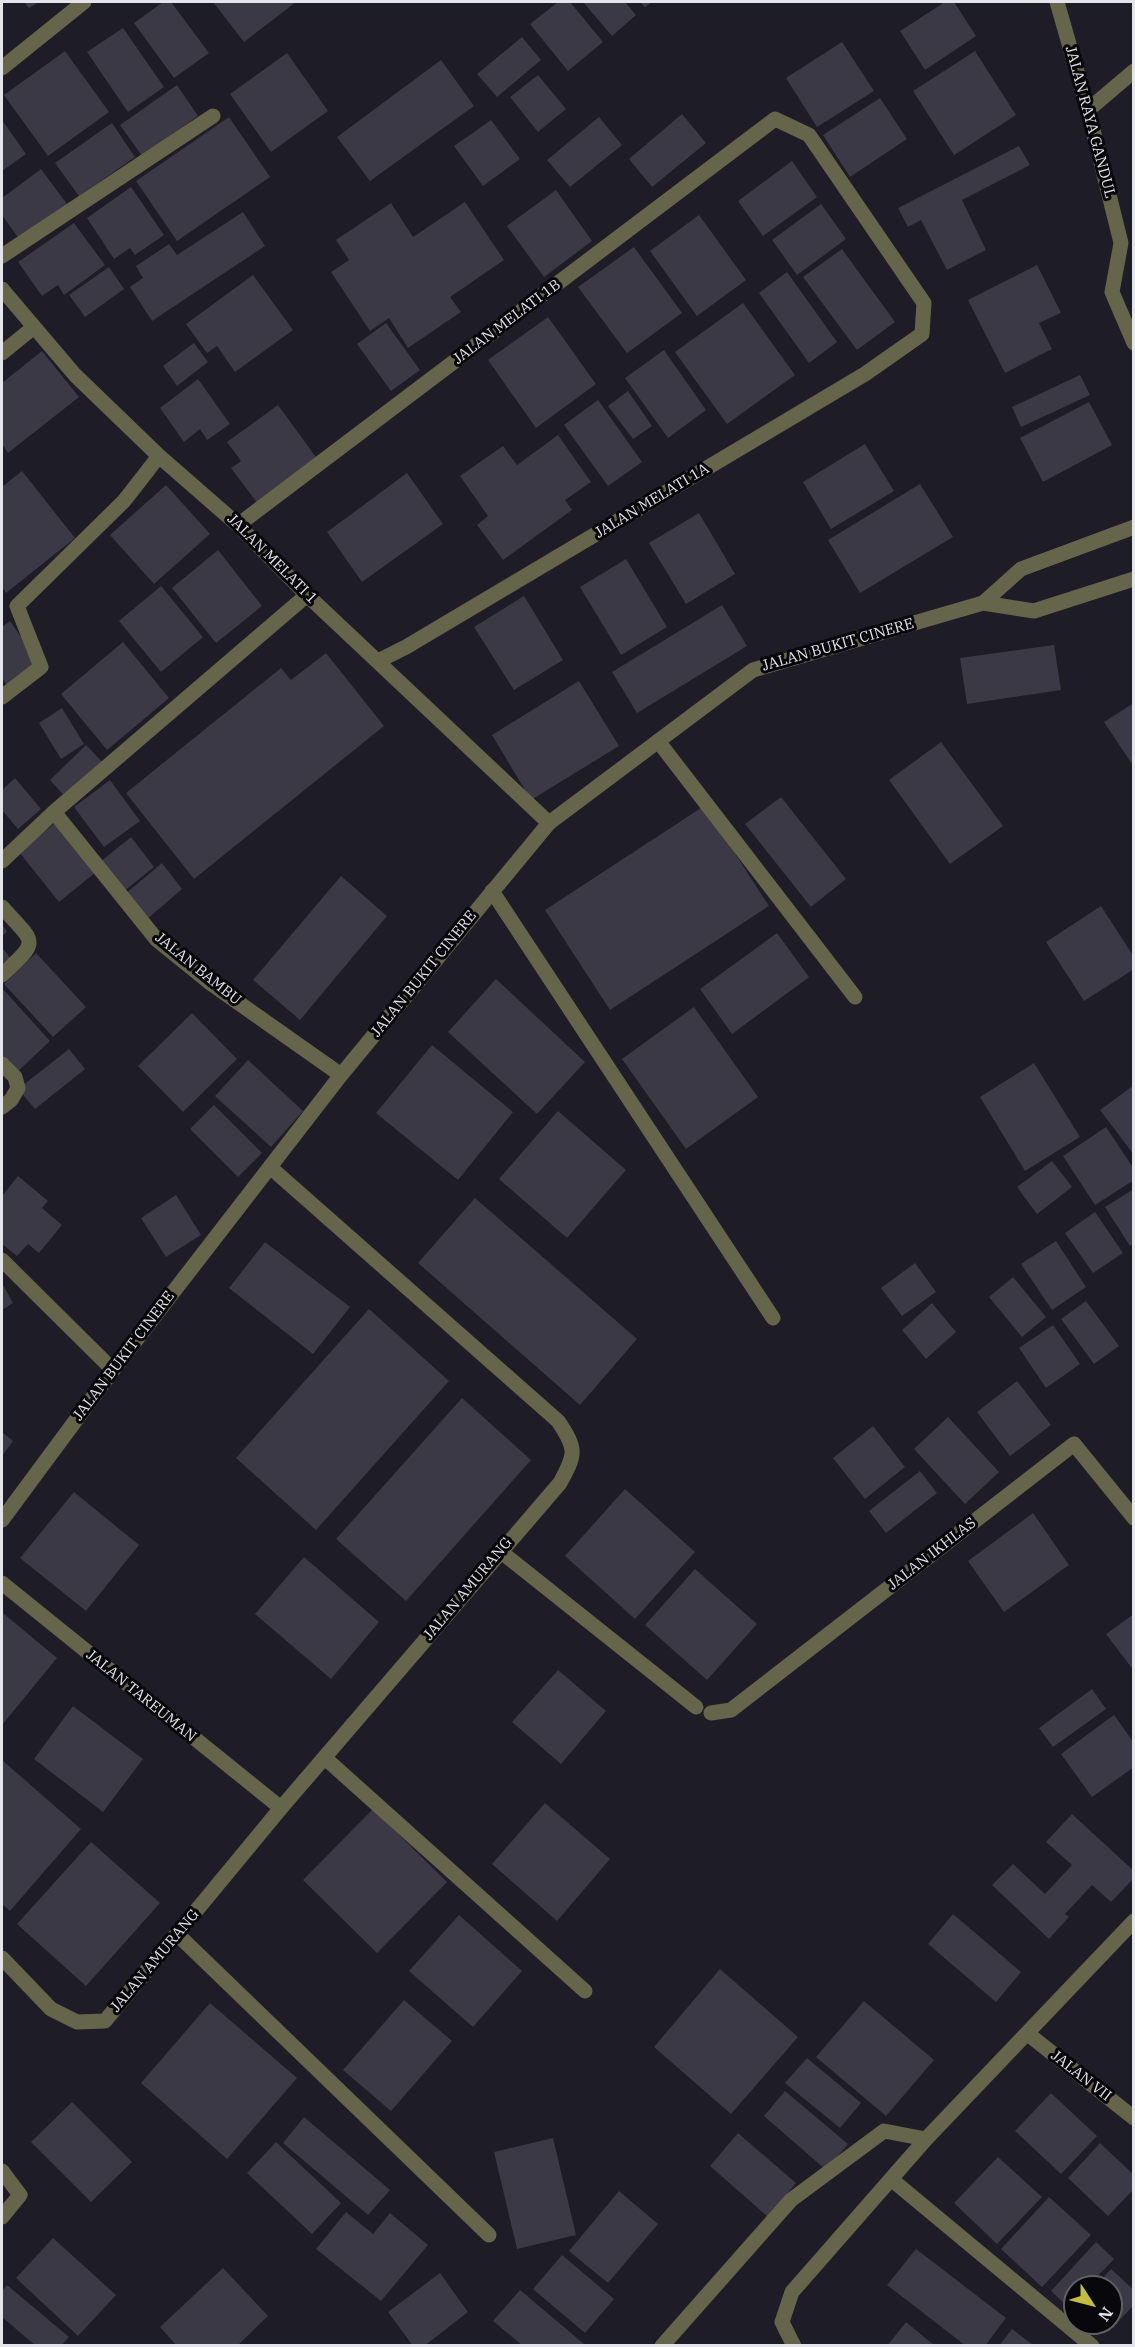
<!DOCTYPE html>
<style>
body{margin:0}
#map{position:relative;width:1135px;height:2347px;overflow:hidden;background:#1d1c27;font-family:"IBM Plex Serif",serif}
canvas{display:block}
.frame{position:absolute;inset:0;border:3px solid #e4e4eb;pointer-events:none}
.north{position:absolute;left:1063px;top:2275px;width:60px;height:60px;box-sizing:border-box;background:#08070c;border:2px solid #605f65;border-radius:50%;rotate:126deg;font-size:16px;font-weight:700;line-height:24px;text-align:center;color:#e4e4eb}
.north::after{content:'';display:block;margin:auto;width:21px;height:27px;background:#c2bd3f;clip-path:polygon(50% 0,100% 100%,50% 72%,0 100%)}
</style>
<div id="map">
<canvas width="1135" height="2347"></canvas>
<div class="frame"></div>
<div class="north">N</div>
</div>
<script>
const ctx = document.querySelector('canvas').getContext('2d');
ctx.lineJoin = 'round';
function fill(path, color) { ctx.fillStyle = color; ctx.fill(path, 'evenodd'); }
function trace(path, color, width, dash) { ctx.strokeStyle = color; ctx.lineWidth = width; ctx.lineCap = dash ? 'butt' : 'round'; ctx.setLineDash(dash || []); ctx.stroke(path); }
function drawText(font, color, halo, rows, align = 'center') {
  ctx.font = font + ' "IBM Plex Serif",serif'; ctx.lineWidth = 6; ctx.setLineDash([]); ctx.textBaseline = 'middle'; ctx.strokeStyle = halo; ctx.fillStyle = color; for (const [text, x, y, turn = 0] of rows) {
    ctx.save(); ctx.translate(x, y); ctx.rotate((+turn || 0) * Math.PI / 180); ctx.textAlign = isNaN(turn) ? turn : align; if (halo) ctx.strokeText(text, 0, 0); ctx.fillText(text, 0, 0); ctx.restore();
  }
}
fill(new Path2D(`
 M24,2H39L29,8Z
 M163,2H171L209,53L174,78L134,23Z
 M213,2H296L244,42Z
 M558,2H570L603,42L568,71L530,24Z
 M583,2H625L636,15L612,36Z
 M640,2H652L645,7Z
 M945,2H954L976,36L925,70L900,31Z
 M123,28L164,87L128,112L87,52Z
 M522,37L541,60L497,97L477,74Z
 M842,42L874,91L817,127L786,78Z
 M65,51L109,112L48,156L4,95Z
 M975,51L1016,115L954,155L913,91Z
 M287,53L328,111L271,152L230,94Z
 M441,60L474,106L370,181L337,137Z
 M538,75L566,109L538,132L510,97Z
 M177,85L198,116L142,156L120,125Z
 M880,98L907,139L850,177L823,135Z
 M682,114L706,143L652,187L629,159Z
 M229,117L270,177L177,241L136,181Z
 M599,117L622,145L570,187L547,160Z
 M2,120L26,154L2,171Z
 M491,120L520,159L483,186L454,146Z
 M112,123L135,157L79,196L55,163Z
 M1019,146L1030,165L962,200L986,250L947,270L921,220L908,227L898,208Z
 M792,161L817,197L763,236L738,201Z
 M41,169L67,204L19,239L2,215V198Z
 M131,187L164,235L135,255L130,248L114,259L87,218Z
 M556,190L592,241L544,277L507,226Z
 M465,202L504,260L450,297L461,312L408,348L389,318L370,331L331,272L349,260L336,240L391,203L413,237Z
 M821,204L846,239L797,275L772,240Z
 M243,212L265,246L152,321L130,287L143,278L136,266L169,244L177,255Z
 M699,215L746,280L697,316L650,251Z
 M74,223L105,265L64,295L58,285L42,296L18,262Z
 M634,247L682,313L627,353L578,287Z
 M842,249L895,322L857,350L803,277Z
 M1037,265L1061,313L1039,323L1052,349L1005,373L968,300Z
 M109,267L124,289L85,317L69,295Z
 M787,272L837,342L809,363L759,293Z
 M253,275L293,330L235,372L217,346L207,353L186,324Z
 M743,303L795,375L727,424L675,352Z
 M548,317L596,384L536,428L488,360Z
 M386,323L420,370L391,391L357,344Z
 M194,343L208,362L177,386L163,366Z
 M664,350L706,410L668,438L625,378Z
 M42,351L79,397L8,453L2,444V383Z
 M1080,375L1090,395L1021,427L1012,407Z
 M198,379L230,424L207,440L200,429L184,442L160,408Z
 M628,391L652,426L633,439L608,406Z
 M598,400L642,462L608,486L564,425Z
 M1089,402L1112,445L1043,482L1020,438Z
 M278,405L318,460L258,504L231,468L241,461L227,442Z
 M558,435L591,482L565,500L572,510L503,560L477,525L488,516L460,476L503,446L517,465Z
 M865,444L894,491L831,529L803,482Z
 M22,471L75,538L6,593L2,587V487Z
 M407,473L443,524L362,582L327,532Z
 M920,484L953,537L860,593L828,540Z
 M166,485L210,534L154,584L110,535Z
 M699,513L735,574L686,604L649,543Z
 M218,550L262,606L216,643L172,588Z
 M626,559L667,627L621,655L580,587Z
 M161,586L203,637L161,672L119,621Z
 M524,596L563,660L514,690L474,627Z
 M722,605L747,646L637,713L612,672Z
 M10,621L39,663L7,686L2,678V627Z
 M123,642L169,698L107,750L61,694Z
 M1054,645L1061,690L967,704L960,658Z
 M326,653L384,726L194,879L126,793L281,668L291,680Z
 M579,681L619,746L531,800L492,735Z
 M1134,703V767L1104,722Z
 M62,708L84,744L61,759L39,723Z
 M941,742L1003,826L950,864L889,780Z
 M86,745L104,764L68,800L50,780Z
 M15,778L41,809L18,829L2,810V790Z
 M110,780L140,821L104,847L74,807Z
 M781,797L846,879L811,907L745,824Z
 M704,806L769,906L610,1010L545,910Z
 M56,822L96,872L59,902L19,852Z
 M131,837L154,867L123,892L100,862Z
 M162,863L182,889L145,921L124,895Z
 M341,876L387,916L300,1020L253,980Z
 M1101,906L1134,957V969L1084,1001L1046,942Z
 M2,924L7,932L2,936Z
 M777,933L809,977L732,1034L700,989Z
 M2,947L10,958L2,964Z
 M36,953L86,1007L53,1037L4,984Z
 M496,979L585,1062L537,1114L448,1032Z
 M2,988L50,1041L17,1072L2,1055Z
 M694,1007L758,1097L686,1149L622,1059Z
 M192,1013L237,1059L183,1112L138,1066Z
 M432,1045L513,1112L458,1180L376,1113Z
 M69,1049L85,1069L35,1109L18,1089Z
 M248,1060L303,1111L271,1147L215,1096Z
 M1034,1063L1080,1137L1025,1171L980,1097Z
 M1134,1085V1155L1100,1110Z
 M214,1105L262,1153L238,1177L190,1129Z
 M558,1111L626,1170L567,1238L499,1179Z
 M1106,1127L1134,1169V1180L1095,1205L1063,1156Z
 M1052,1161L1072,1187L1037,1214L1017,1187Z
 M18,1176L48,1201L42,1208L62,1225L39,1253L28,1244L17,1256L2,1244V1196Z
 M1134,1189V1243L1130,1246L1105,1207Z
 M176,1195L201,1235L166,1257L141,1218Z
 M475,1198L637,1339L580,1405L418,1263Z
 M1095,1212L1123,1253L1093,1273L1065,1233Z
 M1056,1241L1086,1287L1052,1310L1021,1264Z
 M265,1242L350,1307L313,1354L229,1288Z
 M915,1263L936,1292L902,1316L881,1288Z
 M1013,1277L1046,1317L1022,1337L989,1297Z
 M2,1283L13,1303L2,1310Z
 M1086,1301L1119,1346L1094,1364L1061,1319Z
 M932,1303L956,1332L926,1359L902,1330Z
 M369,1309L449,1381L316,1530L236,1458Z
 M1053,1325L1080,1364L1046,1388L1019,1348Z
 M1017,1381L1051,1425L1010,1456L977,1412Z
 M462,1398L531,1460L406,1601L336,1539Z
 M948,1417L999,1472L965,1504L914,1449Z
 M873,1426L905,1467L865,1499L833,1458Z
 M2,1432L13,1441L2,1456Z
 M920,1471L937,1493L886,1533L869,1511Z
 M625,1489L695,1552L635,1619L565,1556Z
 M74,1492L139,1545L86,1611L20,1558Z
 M1033,1513L1069,1565L1004,1612L968,1561Z
 M304,1557L379,1622L331,1679L255,1614Z
 M695,1569L757,1624L707,1680L645,1625Z
 M3,1613L57,1658L2,1725V1614Z
 M1134,1614V1671L1106,1634Z
 M558,1670L606,1711L561,1764L512,1722Z
 M1092,1689L1106,1709L1053,1747L1039,1728Z
 M73,1706L143,1759L103,1812L34,1759Z
 M1114,1715L1134,1743V1767L1092,1797L1061,1754Z
 M2,1760L81,1829L10,1911L2,1904Z
 M545,1803L610,1859L557,1921L492,1864Z
 M373,1809L447,1882L377,1953L303,1880Z
 M1072,1814L1134,1871V1878L1111,1902L1092,1885L1065,1914L1069,1917L1049,1939L992,1885L1013,1864L1045,1894L1072,1865L1046,1842Z
 M91,1842L160,1903L86,1986L17,1924Z
 M953,1914L1021,1972L996,2002L928,1944Z
 M459,1915L522,1971L473,2027L409,1971Z
 M720,1969L798,2037L731,2114L654,2047Z
 M404,2000L452,2041L391,2111L343,2070Z
 M864,2001L934,2060L886,2116L816,2057Z
 M210,2003L297,2078L227,2159L141,2083Z
 M807,2058L861,2103L840,2128L785,2083Z
 M785,2091L848,2144L826,2170L764,2116Z
 M1051,2093L1097,2136L1061,2174L1015,2131Z
 M72,2102L132,2162L91,2202L31,2142Z
 M304,2117L390,2190L368,2215L283,2143Z
 M738,2133L796,2183L768,2217L710,2166Z
 M553,2138L576,2235L517,2249L494,2152Z
 M276,2142L341,2203L312,2234L247,2173Z
 M1100,2143L1134,2175V2189L1108,2216L1068,2178Z
 M998,2157L1042,2197L997,2244L954,2203Z
 M619,2191L658,2224L608,2283L569,2251Z
 M1049,2197L1091,2235L1042,2287L1001,2249Z
 M346,2212L373,2234L390,2213L428,2245L381,2301L316,2249Z
 M53,2238L116,2295L78,2336L16,2278Z
 M1096,2242L1114,2259L1087,2287H1075V2300L1068,2307L1051,2291Z
 M916,2249L1006,2318L985,2346H966L887,2285Z
 M562,2255L614,2299L585,2333L533,2289Z
 M223,2268L268,2316L237,2346H177L160,2327Z
 M1111,2269L1134,2290V2305L1109,2331L1100,2323H1111V2287H1095Z
 M440,2273L468,2312L424,2346H413L388,2312Z
 M7,2285L69,2337L61,2346H36L2,2317V2291Z
 M520,2290L584,2344L583,2346H523L493,2321Z
 M906,2322L935,2346H887Z
 M1012,2329L1034,2346H999Z`), '#3a3945');
trace(new Path2D(`
 M658,741L855,997`), '#65654c', 15);
trace(new Path2D(`
 M2,68L84,2
 M2,256L213,116
 M2,289L75,375L159,456L238,525L307,595L549,823
 M2,353L34,327
 M238,525L775,119L809,135L924,303L922,334L865,374L406,647L378,661
 M2,697L41,667L17,606L124,501L159,456
 M54,812L157,940L209,982L341,1075
 M2,861L54,812L307,595
 M492,891L773,1318
 M2,907C35,944 41,939 2,975
 M2,1064L15,1077L18,1088L11,1100L2,1107
 M2,1260L113,1370
 M500,1551L696,1707
 M2,1583L281,1808
 M711,1713L731,1710L1074,1444L1134,1518
 M325,1758L585,1991
 M177,1934L489,2235
 M2,1958L51,2009L77,2022L105,2021L281,1808L560,1483C576,1454 577,1449 558,1421L270,1167
 M1028,2034L1134,2118
 M2,2171L20,2195L2,2217
 M891,2179L1092,2346
 M662,2346L791,2200L884,2131L926,2139L1134,1921
 M794,2346L782,2322L792,2292L926,2139`), '#65654c', 15);
trace(new Path2D(`
 M1057,2L1088,110L1121,243L1112,292L1134,343
 M1088,110L1134,71
 M983,603L1034,611L1134,579
 M2,1520L113,1370L341,1075L549,823L753,670L983,603L1021,569L1134,527`), '#65654c', 15);
drawText('15px', '#e4e4eb', '#08070c', [
 ["JALAN RAYA GANDUL",1090,122,75],
 ["JALAN MELATI 1B",507,322,-37],
 ["JALAN MELATI 1A",652,501,-31],
 ["JALAN MELATI 1",272,559,45],
 ["JALAN BUKIT CINERE",838,645,-16],
 ["JALAN BAMBU",198,969,39],
 ["JALAN BUKIT CINERE",424,974,-51],
 ["JALAN BUKIT CINERE",124,1356,-53],
 ["JALAN IKHLAS",932,1554,-38],
 ["JALAN AMURANG",468,1589,-50],
 ["JALAN TAREUMAN",141,1696,39],
 ["JALAN AMURANG",155,1961,-50],
 ["JALAN VII",1081,2076,38]
]);
</script>
